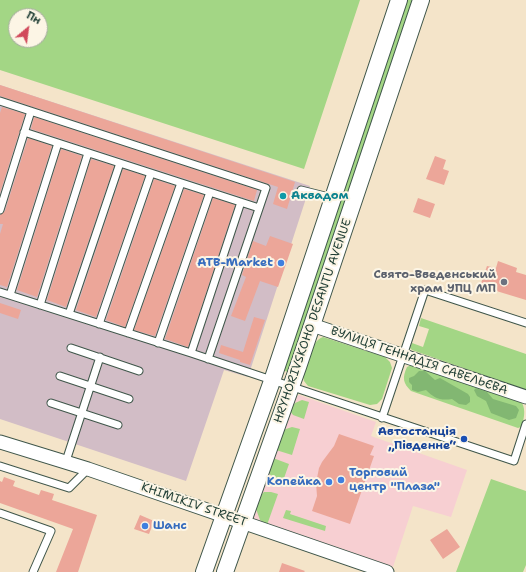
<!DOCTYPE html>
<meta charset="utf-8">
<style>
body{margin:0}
#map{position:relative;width:526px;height:572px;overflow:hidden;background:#f4e4c9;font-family:"Shantell Sans",sans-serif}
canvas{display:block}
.north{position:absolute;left:8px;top:8px;width:40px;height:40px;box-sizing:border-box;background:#fcf5e5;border:1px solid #a4ab9e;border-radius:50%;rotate:29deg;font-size:11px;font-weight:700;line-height:16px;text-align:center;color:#1f3d34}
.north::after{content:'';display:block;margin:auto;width:14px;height:18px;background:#d1495b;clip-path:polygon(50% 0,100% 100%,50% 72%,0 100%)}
</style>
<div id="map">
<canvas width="526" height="572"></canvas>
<div class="north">Пн</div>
</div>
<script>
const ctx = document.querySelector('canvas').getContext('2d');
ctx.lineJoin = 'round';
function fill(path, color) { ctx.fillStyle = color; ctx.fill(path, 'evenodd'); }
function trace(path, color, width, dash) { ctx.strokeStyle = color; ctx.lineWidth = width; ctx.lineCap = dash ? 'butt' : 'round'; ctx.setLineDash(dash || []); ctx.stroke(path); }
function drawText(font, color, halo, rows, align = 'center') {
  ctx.font = font + ' "Shantell Sans",sans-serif'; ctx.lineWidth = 4; ctx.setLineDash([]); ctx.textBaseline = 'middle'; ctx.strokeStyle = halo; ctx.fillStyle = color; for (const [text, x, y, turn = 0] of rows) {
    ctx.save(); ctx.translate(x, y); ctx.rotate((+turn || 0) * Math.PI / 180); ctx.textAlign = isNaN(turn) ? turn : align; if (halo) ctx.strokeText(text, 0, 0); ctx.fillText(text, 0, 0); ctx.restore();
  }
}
fill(new Path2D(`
 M299,395L376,422L371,436L467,470L451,517L413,506L393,567L256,521L251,514L293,398Z`), '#f7cfd2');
fill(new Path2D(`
 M0,85L310,186L248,377L224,370L186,481L0,419Z`), '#d2bdc6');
fill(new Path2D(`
 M0,0H360L304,169L0,70ZM16,16H40V40H16Z
 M406,0H414L288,372L285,371L283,368Z
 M421,318L526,354V390L412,350L410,348L412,343L423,347L429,329L419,326Z
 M323,337L385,357L390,362L392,368L382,399L377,404L370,405L308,386L304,381L303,376C307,363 310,342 323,337Z
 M411,365L522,403C526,410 524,420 521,427L518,428L411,391C403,383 402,378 407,367Z
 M302,400L309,402L304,419L293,415L290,411L295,403Z
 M292,427L300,429L292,455L276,450L283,430Z
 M273,458L289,464L283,481L272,477L269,473Z
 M491,479L526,491V565L523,572H456Z
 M264,492H271L278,494L267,525L260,520L256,509L262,494Z
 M286,510L291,511L290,514L326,526L325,531L283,518Z`), '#a3d685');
fill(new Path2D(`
 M419,371H425L435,380L440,378L468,394L470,397V402L466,405L459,404L452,399C440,401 434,398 426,390L418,392L412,390V385L409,382V378L414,376Z
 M476,388L487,392L493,399L516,406L519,410L516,418L509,420L491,413L486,401L477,396L474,390Z`), '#82b772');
fill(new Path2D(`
 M0,85L295,182L287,209L273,204L278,187L0,96Z
 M2,107L25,114L0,193V113Z
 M34,117L257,190L254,201L31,129Z
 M28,138L52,146L7,287L0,285V234L3,224H0V215L5,211Z
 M61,149L82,156L37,297L17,290Z
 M435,156L446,160L443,169L449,171L444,185L426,179Z
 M91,159L114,166L66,307L47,300Z
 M123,169L145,176L96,317L76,310Z
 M154,179L175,186L125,327L106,320Z
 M184,189L204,195L155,336L134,330Z
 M213,198L235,205L188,347L165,339Z
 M418,198L435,204L430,218L413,212Z
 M270,236L293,244L278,287L260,281L245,321L231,316L246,277L242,275L253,241L266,246Z
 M498,261L517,268L516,272L526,275V300L480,286L487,266L496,268Z
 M0,303L21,310L18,319L0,313Z
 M254,317L265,320L250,365L240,362V360L219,353L221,345L243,352Z
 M339,434L374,446L370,455L374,456L350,524L312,511L317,496L316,483L319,468L322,462L334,446Z
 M4,477L15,481L13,486L39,495L41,490L54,494L52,500L97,515L78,572H56L73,529L0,503V481L2,482Z
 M140,515L154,521L149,534L134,529Z
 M447,529L460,547L443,559L430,540Z
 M282,563L305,571L304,572H279Z`), '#eca699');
const service = new Path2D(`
 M0,101L266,188L208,359
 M24,132L259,208
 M301,190L333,198
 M0,210L31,111
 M0,292L191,353L514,461L526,424
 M10,295L58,143
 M40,305L88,153
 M69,314L120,163
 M99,324L151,173
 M128,333L181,183
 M158,343L210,192
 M71,348L139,371
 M191,353L241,202
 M60,376L129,399
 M51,403L118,425
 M382,418L425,290L526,323
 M66,461L100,357
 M0,466L69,488L88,469
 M0,513L51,531L33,572`);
const minor = new Path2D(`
 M312,325L526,397
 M0,442L88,469L387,572`);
const tertiary = new Path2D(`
 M204,572L272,381L399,0
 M225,572L298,367L421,0`);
trace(service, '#3f564a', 9);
trace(minor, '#3f564a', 15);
trace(tertiary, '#3f564a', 18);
trace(service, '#fff', 7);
trace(minor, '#fff', 13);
trace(tertiary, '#fff', 16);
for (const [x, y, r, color] of [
 [283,196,4,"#0f9aa8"],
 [281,263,4,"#3f7fe0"],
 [504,282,4,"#6b7280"],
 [464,439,4,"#1a4fb4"],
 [341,480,4,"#3f7fe0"],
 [329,482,4,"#3f7fe0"],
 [145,526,4,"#3f7fe0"]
]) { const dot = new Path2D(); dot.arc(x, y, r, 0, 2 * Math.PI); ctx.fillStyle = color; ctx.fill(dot); trace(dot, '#fcf5e5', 1.5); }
drawText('bold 12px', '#0d838f', '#fcf5e5', [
 ["Аквадом",291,196]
], 'left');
drawText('bold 12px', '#366cbe', '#fcf5e5', [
 ["ATB-Market",273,263],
 ["Торговий",349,473,"left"],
 ["центр \"Плаза\"",349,487,"left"],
 ["Копейка",321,482],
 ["Шанс",153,526,"left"]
], 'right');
drawText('bold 12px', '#5b616d', '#fcf5e5', [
 ["Свято-Введенський",496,275],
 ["храм УПЦ МП",496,289]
], 'right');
drawText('12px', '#1f3d34', '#fcf5e5', [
 ["HRYHORIVSKOHO DESANTU AVENUE",313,321,-71],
 ["ВУЛИЦЯ ГЕННАДІЯ САВЕЛЬЄВА",419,361,19],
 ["KHIMIKIV STREET",194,505,19]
]);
drawText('bold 12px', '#164399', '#fcf5e5', [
 ["Автостанція",456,432],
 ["„Південне“",456,446]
], 'right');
</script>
